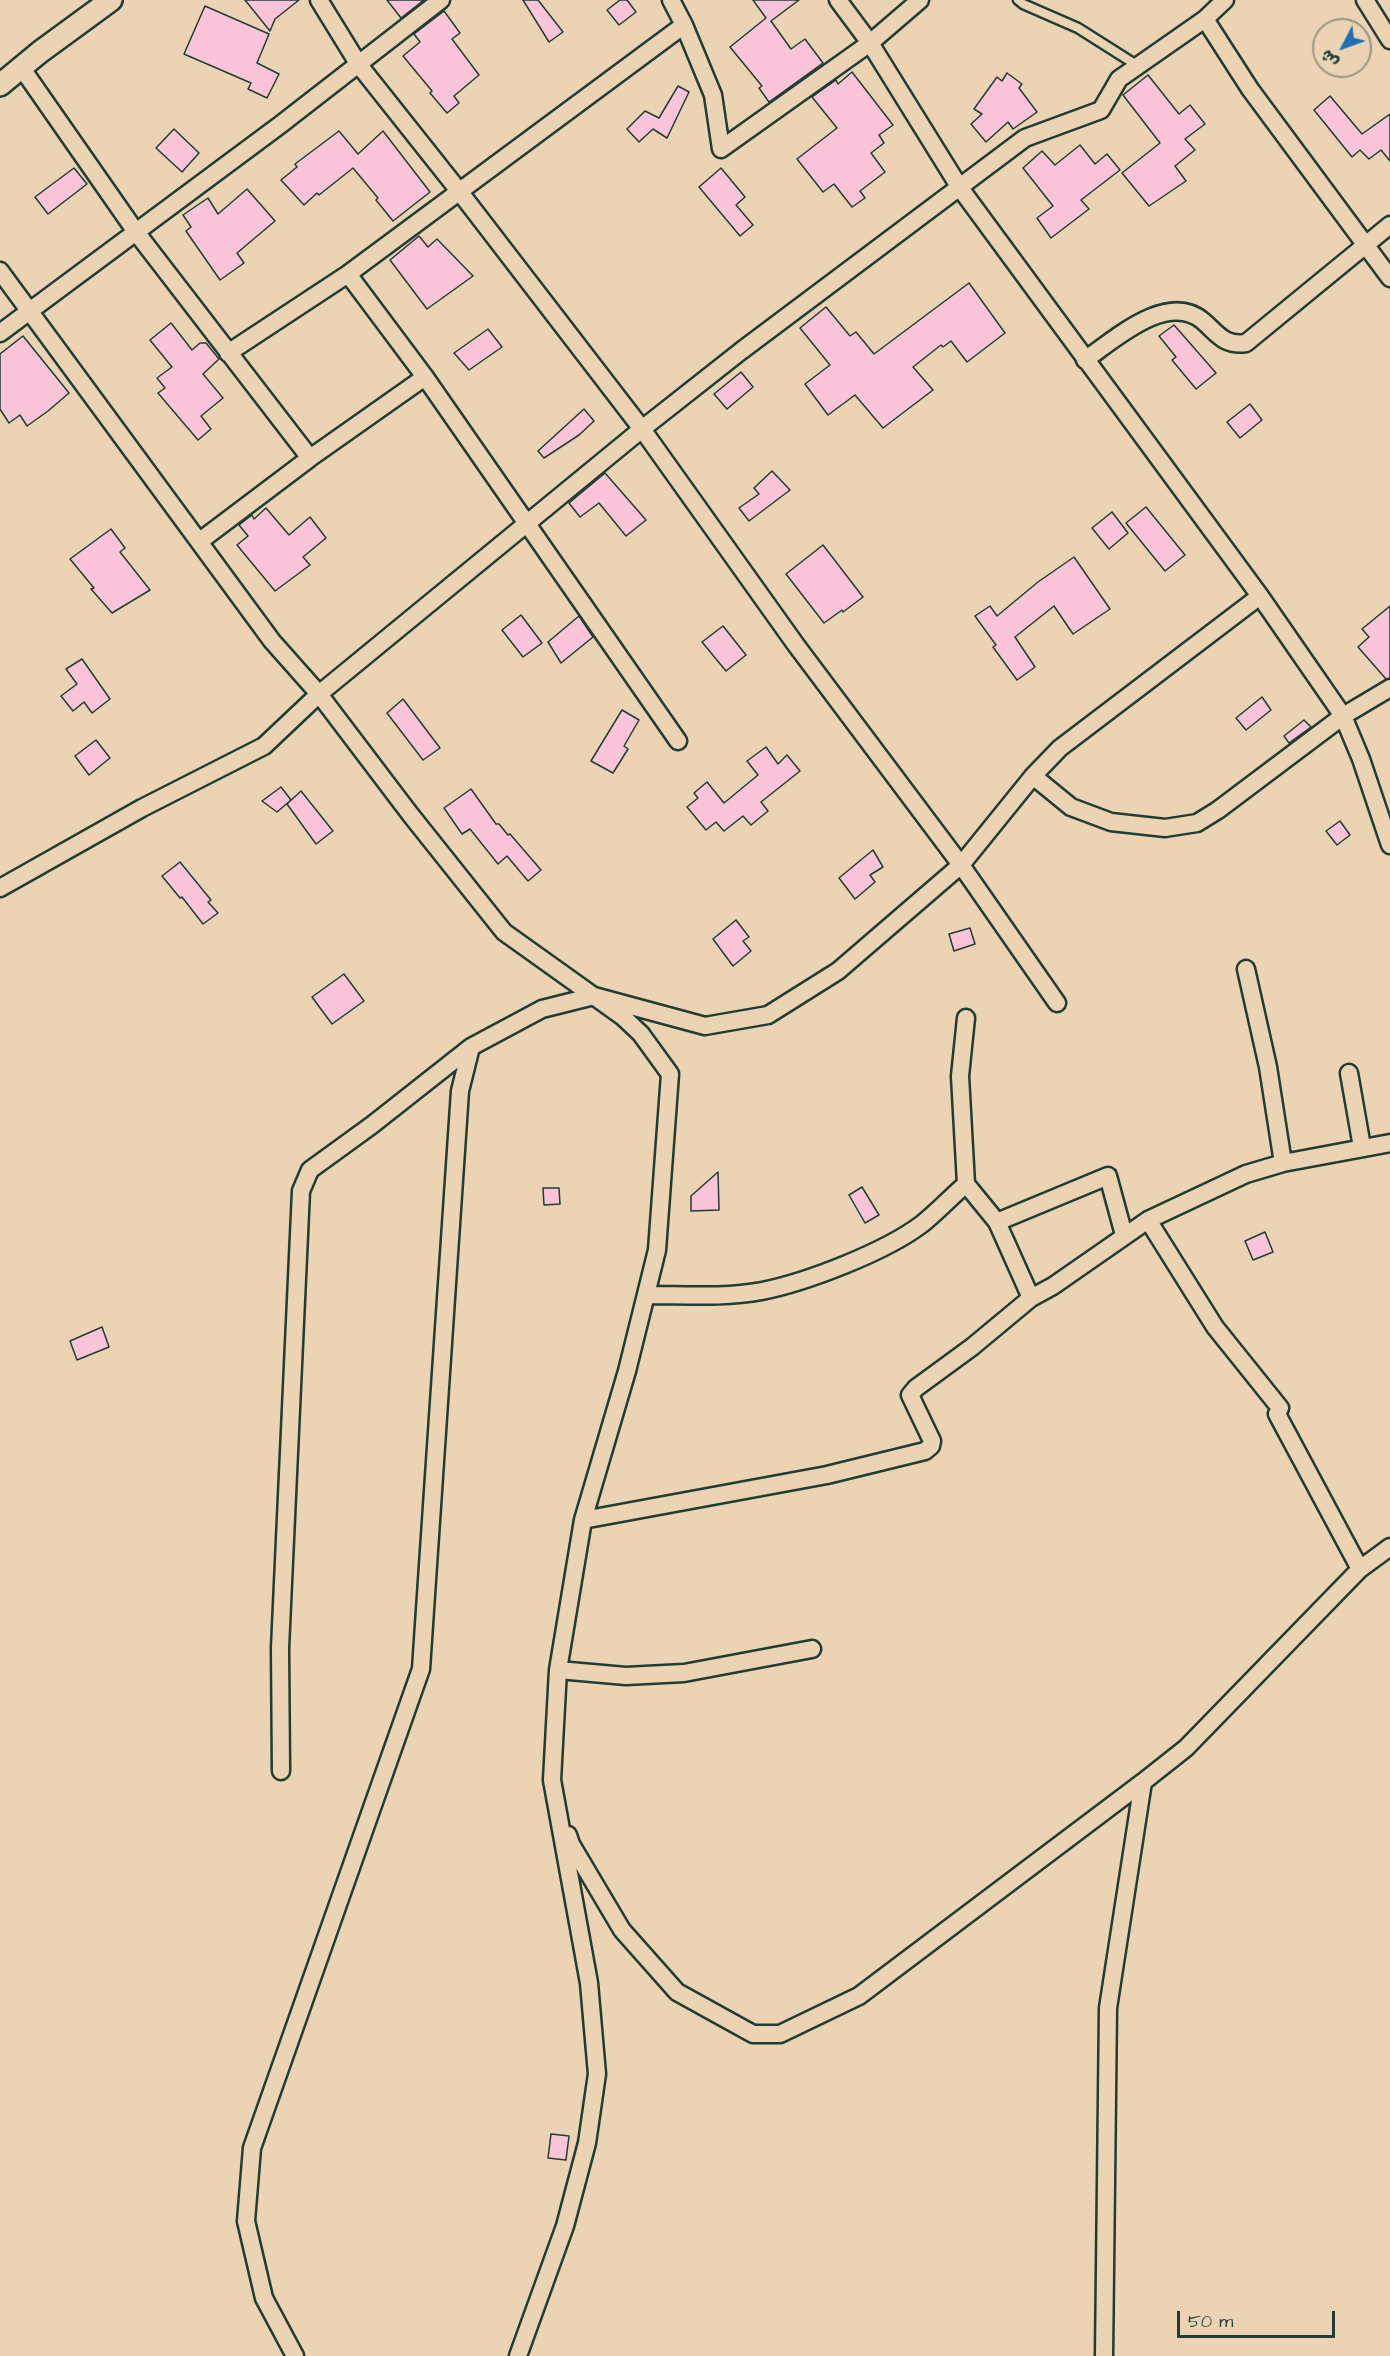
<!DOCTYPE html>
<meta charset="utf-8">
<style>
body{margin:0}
#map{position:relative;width:1390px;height:2356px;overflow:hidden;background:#ebd3b3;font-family:"Architects Daughter","Playpen Sans Arabic",sans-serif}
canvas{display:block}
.north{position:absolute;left:1312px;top:18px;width:60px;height:60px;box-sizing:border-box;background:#ebd3b3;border:2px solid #999780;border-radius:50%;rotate:229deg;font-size:16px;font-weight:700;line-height:24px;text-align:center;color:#1f3d34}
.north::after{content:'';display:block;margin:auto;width:21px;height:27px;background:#1f6fb2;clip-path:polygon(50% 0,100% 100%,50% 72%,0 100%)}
.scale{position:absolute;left:1177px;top:2311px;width:158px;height:27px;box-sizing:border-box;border:3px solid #1f3d34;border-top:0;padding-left:8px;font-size:18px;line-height:21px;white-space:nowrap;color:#1f3d34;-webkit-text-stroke:4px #ebd3b3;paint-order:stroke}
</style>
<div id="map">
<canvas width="1390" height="2356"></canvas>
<div class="north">ش</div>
<div class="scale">50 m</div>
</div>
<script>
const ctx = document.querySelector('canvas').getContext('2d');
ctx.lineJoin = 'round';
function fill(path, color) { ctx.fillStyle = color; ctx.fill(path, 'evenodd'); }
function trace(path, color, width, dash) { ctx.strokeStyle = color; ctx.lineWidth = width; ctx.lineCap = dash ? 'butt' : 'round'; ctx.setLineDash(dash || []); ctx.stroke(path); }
const building = new Path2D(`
 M245,0H299L275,19L270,31Z
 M387,0H424L401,18Z
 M523,0H538L563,32L549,42Z
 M620,0H627L636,12L619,25L607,10Z
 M753,0H799L771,21L791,49L805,39L823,63L769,102L759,88L762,86L730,47L766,18Z
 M205,6L269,34L257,63L279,74L267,98L248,89L251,83L184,54Z
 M444,11L460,33L452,39L479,75L454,96L459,103L447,113L430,93L432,91L403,56L420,42L414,34Z
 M852,72L893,125L879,135L884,143L871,153L885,172L860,191L865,198L852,207L834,184L823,192L797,159L837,128L812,97L836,80L838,84Z
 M1007,73L1022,84L1019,88L1037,112L1013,129L1008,122L986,142L971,124L982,114L974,109L997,77L1002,81Z
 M1148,75L1179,114L1190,105L1205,124L1185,139L1195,150L1175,166L1186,181L1149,206L1122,173L1160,143L1123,95Z
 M678,86L689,92L667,138L653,129L639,142L627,129L645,111L659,118Z
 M1330,96L1362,134L1390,114V161L1381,150L1369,159L1360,150L1352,157L1314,110Z
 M174,129L199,153L182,172L156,148Z
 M339,131L358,154L383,131L430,192L393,221L376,200L378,198L353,168L319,195L317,193L304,205L281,180L297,167L295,164Z
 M1080,145L1095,164L1107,154L1120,170L1081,200L1089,209L1051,238L1037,218L1053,206L1023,168L1042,151L1055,165Z
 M74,168L87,184L48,214L35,197Z
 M721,168L745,197L736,205L753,225L740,236L699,187Z
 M247,189L275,221L237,253L244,263L220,280L186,231L191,227L183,215L208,198L218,214Z
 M419,236L428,247L437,239L473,276L427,309L390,260Z
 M969,283L1005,333L967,362L951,341L943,347L941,345L913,367L933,390L883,428L855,395L828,415L805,384L830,365L800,328L826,307L850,336L856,332L874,354Z
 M171,323L192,350L200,343H206L219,359L203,374L223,398L201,416L211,429L198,440L158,393L165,388L157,378L172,367L150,340Z
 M1174,325L1216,373L1196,389L1172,360L1176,357L1159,336Z
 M488,329L502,347L469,370L454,353Z
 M23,336L69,393L48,411L27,426L20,415L9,423L0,409V354Z
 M741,372L753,387L727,409L714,394Z
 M1250,404L1262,420L1240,438L1227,422Z
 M584,409L594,421L579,435L544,458L538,451Z
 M772,471L790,490L749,521L739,508L759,494L754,488Z
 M605,473L646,520L626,536L599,503L580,517L569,503Z
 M1146,507L1185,555L1165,571L1126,523Z
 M266,508L289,535L310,517L326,538L303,557L310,565L275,591L237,545L248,536L239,525L252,515L254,519Z
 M1112,512L1128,533L1109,549L1092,528Z
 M111,529L125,548L120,552L150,590L112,613L91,589L94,588L70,559Z
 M823,545L863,597L843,612L842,610L824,623L786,574Z
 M1074,557L1110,609L1073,634L1054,606L1015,637L1035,667L1017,680L993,647L996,645L975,616L990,606L997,616L1038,582Z
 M1390,606V678L1386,679L1358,647L1369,637L1362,629Z
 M521,615L542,643L523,657L502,630Z
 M579,616L593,637L561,663L548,642Z
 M723,626L746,655L726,671L702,642Z
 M82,659L110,699L92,713L84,702L73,711L61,696L77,684L66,669Z
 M1262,697L1271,710L1246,730L1236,718Z
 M403,699L440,748L423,760L387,713Z
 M622,710L639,720L624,746L628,749L613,773L591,761Z
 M1304,720L1311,727L1289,743L1284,736Z
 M96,740L110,758L89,775L75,756Z
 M766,747L778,764L787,755L800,771L761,802L768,811L751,825L743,816L724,831L716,822L706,830L687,807L698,798L694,793L707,782L724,803L758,775L747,761Z
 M281,787L291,800L277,812L262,801Z
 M471,789L496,824H499L508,835L510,834L541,870L528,881L507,856L498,864L470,829L462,834L444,808Z
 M301,791L333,831L316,844L287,804Z
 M1340,821L1350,835L1337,845L1326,831Z
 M873,850L883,867L870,875L875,882L855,899L839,878Z
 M180,862L211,900L208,902L218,913L203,924L182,897L180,898L162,876Z
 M736,920L749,937L743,941L751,951L733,966L713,939Z
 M970,928L975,944L954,951L949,934Z
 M344,974L364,1001L332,1024L312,997Z
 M718,1172L719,1210L691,1211V1196Z
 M862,1187L879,1215L865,1223L849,1195Z
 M543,1188H559L560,1204L544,1205Z
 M1265,1232L1273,1252L1253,1260L1245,1241Z
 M102,1327L109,1347L77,1360L70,1341Z
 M551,2134L569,2136L566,2160L548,2158Z`);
fill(building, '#fcc4d9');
trace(building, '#1f3d34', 1.5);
const service = new Path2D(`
 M1018,0L1023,4L1078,28L1138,66`);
const minor = new Path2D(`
 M319,0L359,65L459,191L642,429L796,645L961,865L1057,1003
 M671,0L684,25L713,95L721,149L870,43L920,0
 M838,0L870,43L960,188L1260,596L1343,716L1361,759L1390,845
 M1365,0L1390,40
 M1205,19L1250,89L1390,278
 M21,67L136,232L310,458
 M0,271L272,641L319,694L410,814L504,932L623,1017L641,1034L670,1074L657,1250L627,1371L583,1520L558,1670L552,1780L589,1983L597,2074L587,2143L565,2226L518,2356
 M348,274L425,377L678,741
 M0,333L280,125L441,0
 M228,353L348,274L684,25
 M1085,360C1115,339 1168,291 1203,321C1218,334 1224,346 1246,343L1390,225
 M200,541L310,458L425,377
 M1033,776L1071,807L1111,822L1165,828L1197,823L1218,810L1343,716L1390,688
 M0,888L142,808L264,746L319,694L642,429L741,351L1025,138L1101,110L1119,79L1205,19L1225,0
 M1246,969L1268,1067L1283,1163
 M966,1018L960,1076L966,1184L997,1222L1031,1298
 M1349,1073L1362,1147
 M997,1222L1108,1176L1124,1235
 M647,1295C685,1295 724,1298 762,1291C807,1282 885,1252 922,1224C937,1212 951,1197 966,1184
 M583,1520L827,1475L925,1451L931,1446L932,1441L910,1395L916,1388L972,1347L1031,1298L1053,1286L1148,1220L1246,1174L1283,1163L1390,1143
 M1360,1569L1390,1547
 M558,1670L626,1676L684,1673L812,1649
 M281,1771L280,1648L301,1191L310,1170L372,1125L471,1047L542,1009L594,996L705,1026L768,1015L838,971L961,865L1033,776L1060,748L1260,596
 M568,1835L571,1844L622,1930L677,1992L753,2034H780L859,1996L1143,1782L1186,1748L1360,1569L1277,1414L1280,1408L1215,1327L1148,1220
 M295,2356L264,2298L246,2221L252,2148L421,1669L460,1091L471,1047
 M1104,2356L1108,2008L1143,1782`);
const tertiary = new Path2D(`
 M0,85L40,52L111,0`);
trace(service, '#1f3d34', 13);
trace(minor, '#1f3d34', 21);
trace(tertiary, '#1f3d34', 26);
trace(service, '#ebd3b3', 8);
trace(minor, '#ebd3b3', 16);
trace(tertiary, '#ebd3b3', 21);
</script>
